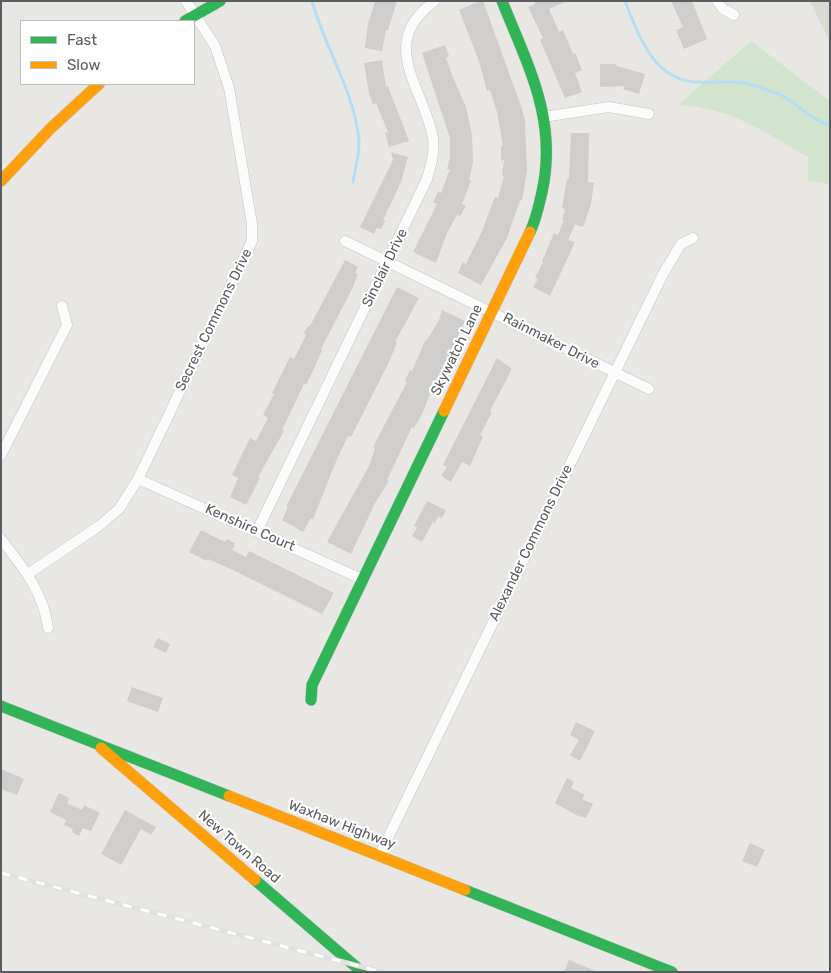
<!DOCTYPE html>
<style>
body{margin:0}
#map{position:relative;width:831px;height:973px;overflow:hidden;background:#e8e7e3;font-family:Rubik,sans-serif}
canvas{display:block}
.frame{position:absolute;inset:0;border:2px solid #595d61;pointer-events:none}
.legend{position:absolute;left:20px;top:20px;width:175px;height:65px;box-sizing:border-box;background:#fff;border:1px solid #bdbec0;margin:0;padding:6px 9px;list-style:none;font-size:15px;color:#595d61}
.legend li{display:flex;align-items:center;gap:10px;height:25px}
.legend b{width:25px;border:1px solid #bdbec0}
</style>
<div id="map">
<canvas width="831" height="973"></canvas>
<div class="frame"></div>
<ul class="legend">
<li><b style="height:6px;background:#30b455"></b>Fast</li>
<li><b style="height:6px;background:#ff9f0a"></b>Slow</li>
</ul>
</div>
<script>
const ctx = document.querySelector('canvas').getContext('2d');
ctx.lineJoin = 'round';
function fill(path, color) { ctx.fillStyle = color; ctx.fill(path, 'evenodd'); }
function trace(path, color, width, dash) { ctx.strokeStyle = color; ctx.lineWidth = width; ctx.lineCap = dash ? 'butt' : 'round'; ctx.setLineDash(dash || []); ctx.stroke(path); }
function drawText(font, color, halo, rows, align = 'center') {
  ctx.font = font + ' Rubik,sans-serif'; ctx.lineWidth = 4.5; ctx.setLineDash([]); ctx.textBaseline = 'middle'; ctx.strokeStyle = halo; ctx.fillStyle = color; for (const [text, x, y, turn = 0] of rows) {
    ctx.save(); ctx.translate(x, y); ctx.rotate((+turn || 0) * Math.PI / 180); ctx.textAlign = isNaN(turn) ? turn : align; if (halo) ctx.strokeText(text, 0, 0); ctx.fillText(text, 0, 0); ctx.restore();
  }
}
fill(new Path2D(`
 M810,1H830V42Z`), '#dcd9d2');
fill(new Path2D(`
 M751,41L830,101V184L808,181V157C764,132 730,107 678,105Z`), '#d2e4ce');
trace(new Path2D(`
 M312,1C325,48 354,91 359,140C360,153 355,169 353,182
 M625,1C638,35 654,80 696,82C715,83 734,79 753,85C764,89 779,93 788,99C804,110 811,119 830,125`), '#b6def3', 3);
fill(new Path2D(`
 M375,1H397L388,30H386L382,51L365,48L368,24Z
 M480,1H483L487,12L521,106L525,120L527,171L522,201L520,200L507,238L481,285L458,273L463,262L466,264L482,231L495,197L498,198L504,176L502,175L504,160L501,161V146H503L497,112L490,90L487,91L479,61L459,10Z
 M534,1H567L549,9L559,32L563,30L573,54L575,53L582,70L575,73L582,92L565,98L540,40L543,38L528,7L535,4Z
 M671,1H692L707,39L684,49L676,30L683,27Z
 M445,45L449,56L446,58L452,75L466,107L472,135L473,163L469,180L471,181L462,204L466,206L460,216L457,215L447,233L436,263L413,252L437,204L433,202L438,192L441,193L450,169H447L450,158V138L422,53Z
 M382,60L386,87L388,86L409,141L389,147L385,133L388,132L376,103L373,105L369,93L364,63Z
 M600,64H616L617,66L645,74L639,94L623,89L624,86L600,87Z
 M571,133H589L588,182L594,183L591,204L583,227L575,224L568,240L575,242L550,296L533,287L538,279L535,278L543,262L542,261L554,233L558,235L564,220L562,219L565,209L562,208L567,179H569Z
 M391,152L408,157L401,182L383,220L385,221L381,229L377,228L374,234L360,227L393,160Z
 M345,260L358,267L355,273L358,274L353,287L321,349L322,350L314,369L306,385L304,384L282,430L284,431L258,477L260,478L246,505L230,497L238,478L232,475L250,438L256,441L268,418L263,415L274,394L272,393L290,357L294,359L306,335L304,333L308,326H310Z
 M397,287L419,298L395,342L397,343L389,362L351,437L348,436L337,459L313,519L311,518L303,532L282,520L288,507H286Z
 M442,310L465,321L458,336L459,337L435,382L423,412L414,428L412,427L387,480L389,481L375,503L351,554L327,542L369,466L375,448L373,447L407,382L405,381L410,370L412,371L426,339L427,340L439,320Z
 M497,358L512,369L490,411L492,412L480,435L483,437L470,466L462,462L451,482L441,476L447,467L443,465Z
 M427,501L446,510L442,518L438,516L435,523L433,522L422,542L412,536L417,528L414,526Z
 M201,530L225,542L227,539L235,543L232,550L246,557L249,551L334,593L322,614L233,570L208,559L207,561L189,552Z
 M158,638L170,644L166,653L153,647Z
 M132,687L163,698L158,712L127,701Z
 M576,722L595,731L580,761L570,755L579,740L570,735Z
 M1,769L24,779L17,795L1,789Z
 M567,778L574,782L571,788L585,795L582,799L593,804L586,818L576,815L555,803Z
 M59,793L69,798L67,803L82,810L84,805L100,813L91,831L83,828L79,836L72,832L73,829L64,825L66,820L50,812Z
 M125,810L156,827L151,835L141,829L121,865L101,854Z
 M750,843L765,850L757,867L742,861Z
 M569,960L598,972H564Z`), '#cfcecc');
const street = new Path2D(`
 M717,1L723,9L734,15
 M543,117L609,107L649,114
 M345,241L649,389
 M1,455L67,325L62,306
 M138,479L362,579
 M257,531L427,179C431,165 435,152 433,138C424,88 376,43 435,1
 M1,539C22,566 44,593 48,628
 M28,574L99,526L119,509L138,479L252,241V224L229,88L215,46L186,1
 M379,856L662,276L681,244L693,238`);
const fast = new Path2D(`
 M502,1C528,66 558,120 542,192C539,205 536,220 530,232
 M185,21L220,1
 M311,700L312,685L444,411
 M1,706L229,796
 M255,880L362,972
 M465,890L672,972`);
const slow = new Path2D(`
 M1,181L51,128L99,84
 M444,411L530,232
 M101,748L255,880
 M229,796L465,890`);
trace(street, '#c4c4c4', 11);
trace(fast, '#c5c5c5', 12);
trace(slow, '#c5c5c5', 12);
trace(street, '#fcfbfb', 10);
trace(fast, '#30b455', 11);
trace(slow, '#ff9f0a', 11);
const rail = new Path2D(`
 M1,873L382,972`);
trace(rail, '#e1e1e0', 5);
trace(rail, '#fff', 3, [9]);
drawText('14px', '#595d61', '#fff', [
 ["Sinclair Drive",385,268,-64],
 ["Secrest Commons Drive",214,320,-64],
 ["Rainmaker Drive",551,341,27],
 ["Skywatch Lane",457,350,-64],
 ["Kenshire Court",250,528,24],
 ["Alexander Commons Drive",531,543,-64],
 ["Waxhaw Highway",342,825,21],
 ["New Town Road",239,847,41]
]);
</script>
